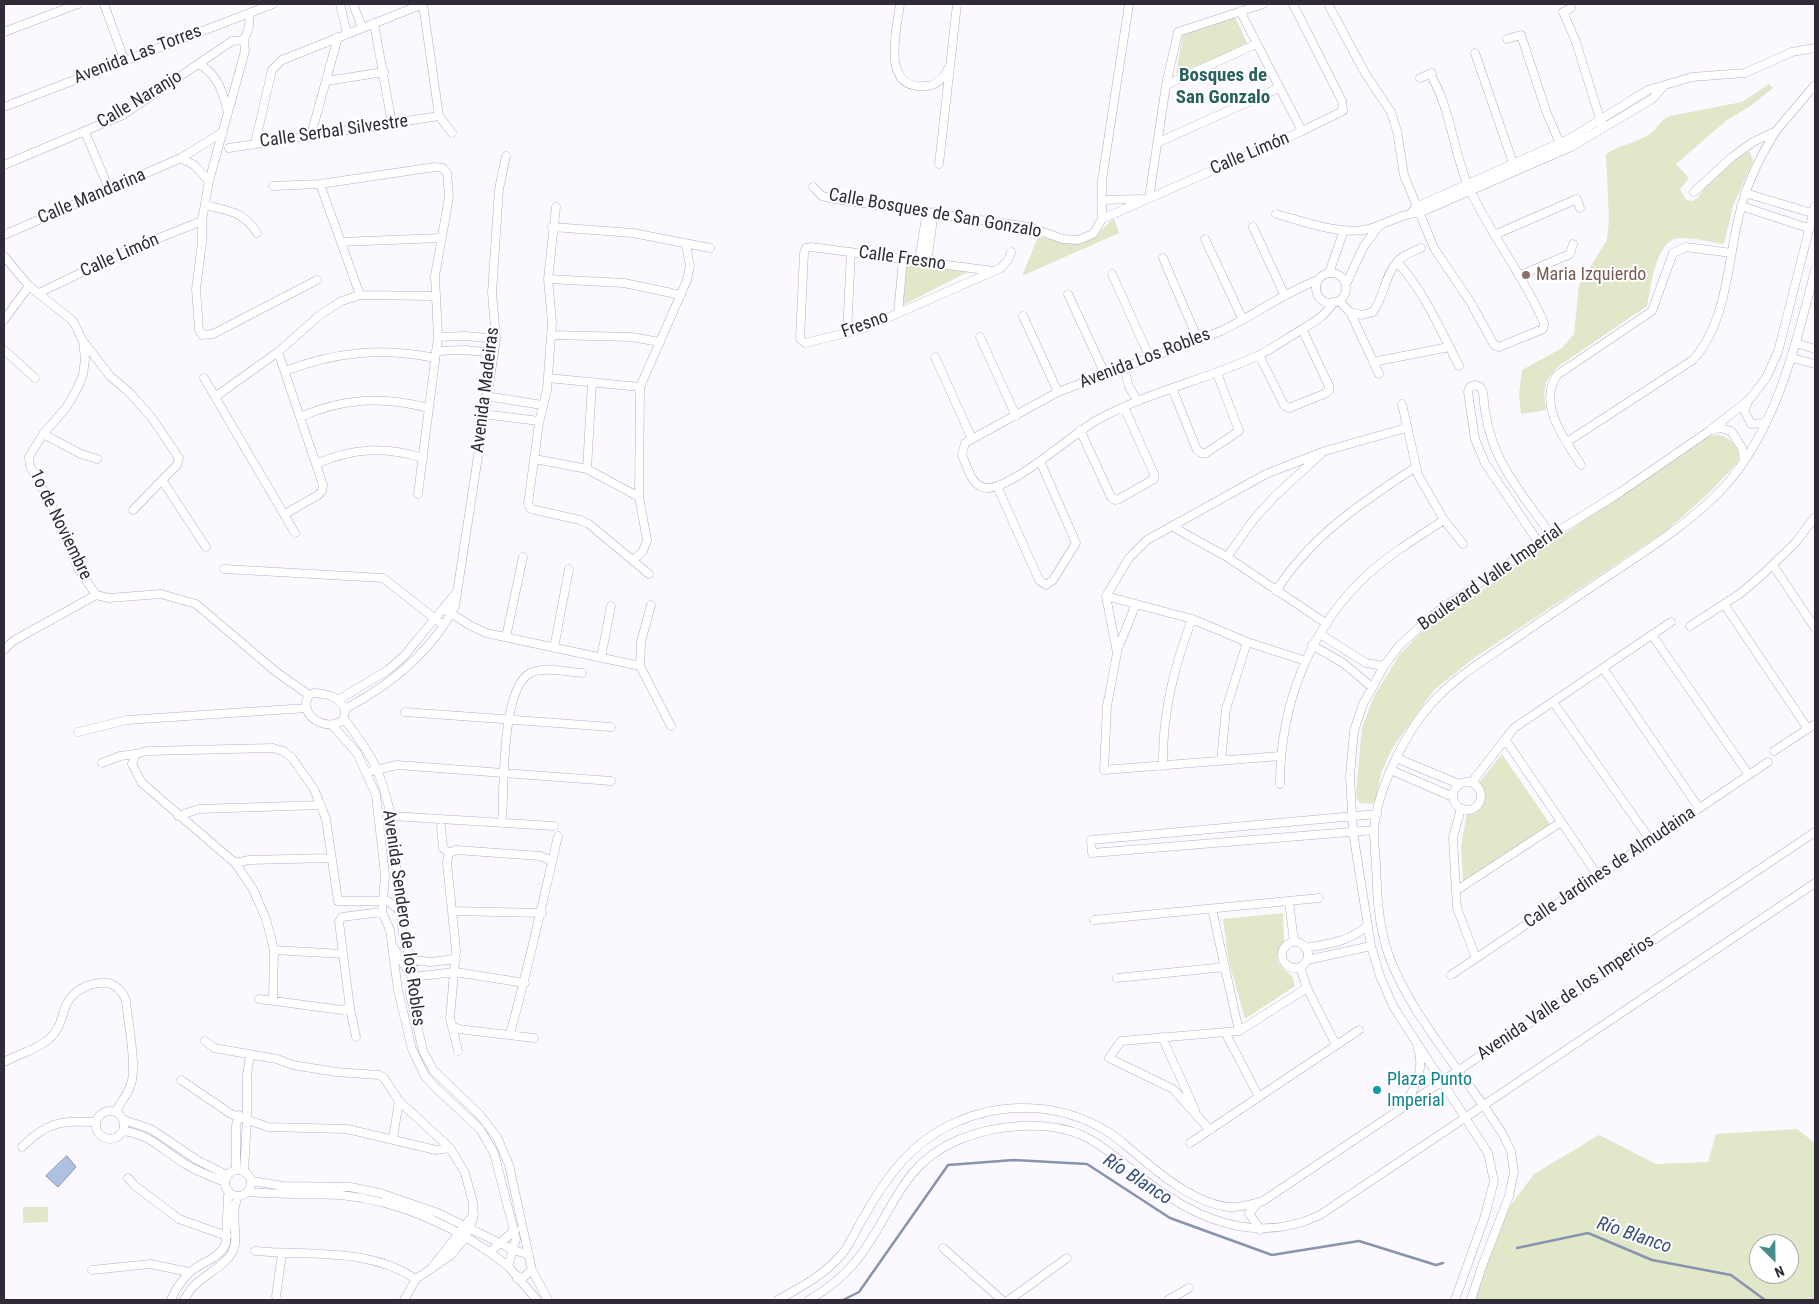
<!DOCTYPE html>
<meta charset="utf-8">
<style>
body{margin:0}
#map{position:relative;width:1819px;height:1304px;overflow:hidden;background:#fbf8ff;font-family:"Roboto Condensed",sans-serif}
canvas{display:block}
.frame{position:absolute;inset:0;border:5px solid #312b39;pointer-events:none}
.north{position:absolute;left:1749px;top:1234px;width:50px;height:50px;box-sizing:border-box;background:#fff;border:1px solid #adaab0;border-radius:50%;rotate:157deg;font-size:14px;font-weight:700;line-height:20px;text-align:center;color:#312b39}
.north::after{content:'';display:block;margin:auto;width:18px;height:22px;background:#468e8b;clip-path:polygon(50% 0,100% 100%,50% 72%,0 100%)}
</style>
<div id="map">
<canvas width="1819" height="1304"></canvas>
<div class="frame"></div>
<div class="north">N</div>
</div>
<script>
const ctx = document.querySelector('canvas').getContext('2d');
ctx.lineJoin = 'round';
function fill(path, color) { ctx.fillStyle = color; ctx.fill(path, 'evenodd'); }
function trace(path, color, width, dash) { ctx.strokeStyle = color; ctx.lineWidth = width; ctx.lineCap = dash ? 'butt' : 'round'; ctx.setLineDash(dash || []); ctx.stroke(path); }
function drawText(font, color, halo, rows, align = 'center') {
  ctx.font = font + ' "Roboto Condensed",sans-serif'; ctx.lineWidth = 4; ctx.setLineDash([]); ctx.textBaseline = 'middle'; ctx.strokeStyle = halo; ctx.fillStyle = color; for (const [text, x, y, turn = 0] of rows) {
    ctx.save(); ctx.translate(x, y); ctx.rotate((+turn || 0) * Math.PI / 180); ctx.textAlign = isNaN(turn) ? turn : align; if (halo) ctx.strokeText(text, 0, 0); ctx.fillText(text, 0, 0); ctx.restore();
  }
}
fill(new Path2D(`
 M1235,17L1248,45L1176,74L1183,32Z
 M1769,84L1773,88L1752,105L1727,120L1676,164L1689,178L1680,189L1686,200L1692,201C1701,198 1700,193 1705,187C1716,174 1733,163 1746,152H1750L1753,161L1733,206L1724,244C1710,242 1695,238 1681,238C1655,238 1652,286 1647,306L1559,366C1543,381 1543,389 1546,410L1521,414L1519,394L1522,370L1562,348L1574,334L1579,285L1607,240L1609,221L1606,154C1619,145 1636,143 1650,134C1658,128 1659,121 1670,116L1742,102Z
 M1114,219L1119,233L1022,276L1038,237C1056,240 1076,247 1093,237C1101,233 1106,224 1114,219Z
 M906,265L970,271L903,305Z
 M1716,435C1730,436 1741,447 1738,462L1710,492L1665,532L1474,658L1434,690L1393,747L1381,773L1376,799L1373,804L1360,803L1357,799L1356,792L1362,728L1374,696L1400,654L1426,628L1708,436Z
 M1502,754L1550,824L1463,882L1461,847L1467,812C1483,808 1487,798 1479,783Z
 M1283,913L1284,942L1277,955L1278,962L1281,967L1292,976L1295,986L1245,1019L1229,962L1223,919Z
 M1797,1129L1815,1143V1300H1474L1502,1217L1534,1174L1599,1135L1656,1164L1708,1162L1716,1134ZM1759,1244H1789V1274H1759Z
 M23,1207H48V1222L23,1223Z`), '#e1e7c9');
const water = new Path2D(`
 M67,1156L76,1167L58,1187L46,1176Z`);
fill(water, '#adc1e2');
trace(water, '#8894af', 1);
trace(new Path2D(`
 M1517,1248L1588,1233L1652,1260L1731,1275L1765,1300
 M843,1300L859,1292L948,1165L1014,1160L1087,1164L1170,1218L1272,1255L1359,1241L1436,1265L1443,1263`), '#8894af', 2.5);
const minor = new Path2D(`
 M104,4L124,59
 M340,4L347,33
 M353,4L362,27
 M423,4L439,116L452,133
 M900,4C897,29 880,90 925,86C936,86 944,78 948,69
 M1328,4L1365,73L1391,112L1397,131L1404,175L1434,248L1471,303L1494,345L1499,347L1543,329L1544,323C1523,274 1490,234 1468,186C1453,150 1450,106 1430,74
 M1571,8L1563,12L1564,14L1576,42L1602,125
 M1240,11L1302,131
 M250,13L249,27L244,40L245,51L209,181L202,221V243L196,289L199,330L202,335L213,334L317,280
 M374,23L392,124
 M4,32L78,4
 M1507,39L1521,35L1546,111L1561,146
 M1475,53L1515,169
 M199,64C218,75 223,92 228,113
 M1420,78L1432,73
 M326,81L384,72
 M1166,85L1256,44
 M4,107L273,4
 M85,132L109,189
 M311,135L338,37
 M1159,142L1279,88
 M255,143L272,70L282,60L423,4
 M229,148L439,116
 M181,158L194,165L209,181
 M939,164L957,4
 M4,165L123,115L232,41L244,40
 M320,184L360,295
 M273,186L320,184L435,167L443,168L447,173L449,197L435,276L438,337L418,494
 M813,187L822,196L835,199L1029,227L1063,239L1078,240L1093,234L1102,219V180L1129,4
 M1694,192L1732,157L1753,142L1776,131L1814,86
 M1745,193L1812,213
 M1149,198L1166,85L1178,32L1263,4
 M1102,200L1141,199
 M205,205C229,211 243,211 257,233
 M1741,206L1808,228
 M556,207L548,279L552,322L547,390L539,423L528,504L531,509L580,520L589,524L649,574
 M1411,213L1416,207L1571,138L1648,90L1692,77L1745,73L1792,52L1815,48
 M1276,214C1303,221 1336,234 1364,230C1383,227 1400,213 1419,213L1573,146L1652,99L1662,88
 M1102,219L1302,131L1343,111L1342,101L1293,4
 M552,227L633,233L710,248
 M1253,227L1284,294
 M4,235L181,158L223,132
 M1494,235L1577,199L1580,208
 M1205,239L1243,320
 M341,242L440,238
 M4,256L29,286L73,321L83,341L85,359L83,375L77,389L66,408L43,434L29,457L30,466L53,508L78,568L96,595L109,598L161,594L196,604L275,671L309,695
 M1163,258L1198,340
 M919,261L927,211
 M927,262L934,212
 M1397,262C1424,291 1441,331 1459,366
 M993,271L811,247L806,248L804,253L800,339L805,343L862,329L1001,268L1008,260L1011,252
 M1329,273L1344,230
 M1316 288a15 15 0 1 1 30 0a15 15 0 1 1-30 0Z
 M1112,274L1150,358
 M1521,275L1570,254L1573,244
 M548,279L624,283L681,295
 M1318,280C1283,293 1255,315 1221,331L1058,392L972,439L965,443L962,455C967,466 972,489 988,488C1014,487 1071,435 1097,420C1148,392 1205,380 1257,356C1269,351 1281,342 1293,335C1308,325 1324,318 1334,302
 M1346,284L1364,246L1379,226
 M39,293L124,252L202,221
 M1068,294L1105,374
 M1339,301L1350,312L1379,374
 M1350,312L1362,315L1373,312C1384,297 1384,277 1397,262C1402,255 1413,252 1421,248
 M898,313L903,259
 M1023,316L1058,392
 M4,320L29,286
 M847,333L851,252
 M551,335L631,337L660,342
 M438,337L466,336L496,339
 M980,337L1016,416
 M83,341L110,376L129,392L152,418L179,458L177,465L133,510
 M1796,343L1815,349
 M4,350L35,378
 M436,351L465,350L494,353
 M278,352L323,485L322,491L318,495L285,514
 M1259,355L1284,405L1289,408L1324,394L1329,391V386L1302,329
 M935,357L972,439
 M1792,358L1815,364
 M1373,362L1449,347
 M1124,367L1129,387L1138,401
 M285,371C335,352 382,347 435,358
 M204,378L295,533
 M548,378L640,387
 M1172,388L1197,450L1201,453H1206L1239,431L1217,373
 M486,396L542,405
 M215,397L278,352L321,314L342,301L360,295L434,296
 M1748,402L1744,410L1751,424L1764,423
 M1402,404L1418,475L1444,520L1463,544
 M483,414L539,421
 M300,417C343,398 383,396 428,408
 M1080,430L1111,497L1115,500L1119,499L1154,479V474L1124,407
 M1712,430L1720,428L1731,431L1742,448L1744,461
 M43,434L81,454L97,459
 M1567,442L1693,360C1729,320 1727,258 1741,208C1748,180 1761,155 1776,131
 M535,459L587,469L639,497
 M316,464C352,448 385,446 423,458
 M1581,465C1565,439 1537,405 1557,375L1652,311L1673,253L1686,247L1731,253
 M587,469L592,382
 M162,480L206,547
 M997,486L1039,580L1046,585L1053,580L1076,543L1040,461
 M1173,527L1227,557L1327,624
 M1539,543L1485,463L1475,439L1468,392L1470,387L1475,385L1480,387L1483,392C1487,457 1516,485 1551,535
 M1227,557L1254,519L1275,496L1321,454
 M633,560L643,551L647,540L639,497L640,387L687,280L690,266L686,245
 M1773,565L1815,628
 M224,569L383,578L443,625
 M1276,591C1311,536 1362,502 1416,467
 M1106,596L1117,653L1107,706L1104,770L1280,756
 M1106,596L1129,558L1147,540L1266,474L1325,451L1406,428
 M1106,596L1192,619L1247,642L1306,661
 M1724,604L1808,729
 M651,605L641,642L640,666L671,726
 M445,609L469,625L486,633L640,666
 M1690,626L1741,593L1762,575L1795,543L1815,517
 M1320,634L1366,663L1384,666
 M1652,635L1749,775
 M506,637L523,557
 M1312,645L1343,663L1372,687
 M554,648L569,569
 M4,650L13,641L96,595
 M1117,651L1136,604
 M601,658L611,606
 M1603,668L1699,808
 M314,693C329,694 337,696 345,709L344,719C328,734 296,715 309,695Z
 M340,699L388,670L404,656L455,594
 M1553,702L1651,841
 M345,709C390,685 432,652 455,606L496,339L492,293L499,189L506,156
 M405,712L611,727
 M344,719C372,755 381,771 391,816L403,934L413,969L410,994L423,1051L434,1071L479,1114L497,1137L509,1165L532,1270L548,1300
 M333,726L357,753L376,795L385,875L382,912L390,930L398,990L412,1049L425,1076L436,1088L480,1129L494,1153L516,1239L508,1266L537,1300
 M78,732L127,720L307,708
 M1505,739L1598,876
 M1774,751L1815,724
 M1396,758L1459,784
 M1221,761L1226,709L1247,642
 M102,763L120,756L136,754
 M1163,766C1162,714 1174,667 1192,619
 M1391,770L1453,797
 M367,772L397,765L611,781
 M1472,782L1514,728L1671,622
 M1453 796a14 14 0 1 1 28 0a14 14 0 1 1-28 0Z
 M1280,784C1280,706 1309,629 1367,575C1390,554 1418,537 1444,520
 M1461,808L1453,838L1457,908L1476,958
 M178,816L199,809L321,805
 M391,816L554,826
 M502,823C504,791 501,688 530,673C544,666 567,672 582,673
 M441,827L443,848L449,853
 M1374,830L1092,853L1091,840L1377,814
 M235,863L249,860L331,858
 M1457,890L1561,822
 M1289,901L1294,942
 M1212,909L1239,1031
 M452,911L542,913
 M1094,920L1319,898
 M1282 955a13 13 0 1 1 26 0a13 13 0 1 1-26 0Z
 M393,947L412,977L455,972L525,983
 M1305,948C1327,944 1349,942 1367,926
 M274,950L343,954
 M412,960L431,962L456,959
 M1307,960L1371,946
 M1300,967L1307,988L1336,1045
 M1451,975L1768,762
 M1117,978L1225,967
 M259,999L342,1010L350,1008
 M273,1000L274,950L266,919L253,889L235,863L142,783L132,764L136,754L147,751L273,748L283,751L292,758L314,789L326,819L338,901H388L399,910
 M452,1025L458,1029L534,1038
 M510,1034C528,969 543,901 558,836
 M1226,1034L1259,1097
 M356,1037L350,1008L339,922L342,917L382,912
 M1162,1037L1195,1110
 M205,1041L214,1048L277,1059L293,1065L336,1072L379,1075L384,1078L399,1101L450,1148L465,1173L473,1203V1219L465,1238L451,1255L416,1279L404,1300
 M458,1051L450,1018L456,950L447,863L449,853L456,850L540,856L550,860
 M4,1062C18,1054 37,1050 49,1039C70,1021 55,999 89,985C95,983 101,982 108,983C118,986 123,992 126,1001C128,1022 137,1066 131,1084C128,1095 120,1102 116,1112
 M181,1080L231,1114L268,1127L347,1129L436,1150L450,1148
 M1404,1105C1415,1089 1425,1069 1418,1049
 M96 1125a14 14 0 1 1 28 0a14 14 0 1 1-28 0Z
 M124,1120L151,1129L197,1160L227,1175
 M1210,1130L1173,1089L1109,1058L1121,1041L1239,1031L1307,988
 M123,1131C149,1134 163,1150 185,1164C197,1171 212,1177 225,1182
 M393,1138L399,1101
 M1190,1143L1359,1030
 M22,1147C48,1121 61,1121 96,1122
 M236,1169V1126L239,1115
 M225 1183a13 13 0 1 1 26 0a13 13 0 1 1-26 0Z
 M244,1170L247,1120V1075L250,1055
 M128,1178L134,1185L179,1219L227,1236
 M252,1181L283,1186L350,1187L380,1193L438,1213L514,1250L529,1255
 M249,1192C279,1195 310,1193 341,1195C402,1201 460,1228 508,1266
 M1257,1204L1249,1213L1260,1230
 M943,1248L1002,1300
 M255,1251C309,1256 368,1247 416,1279
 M490,1252L515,1230
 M434,1265L474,1214
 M92,1270L150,1264L189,1272
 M517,1278L524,1277L532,1270
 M171,1300C175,1290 181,1281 189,1273C202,1261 219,1260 226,1243L228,1196L231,1194
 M184,1300C197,1274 223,1271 233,1251C238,1239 234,1227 234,1215C234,1209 236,1202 238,1196
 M278,1300L276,1296L282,1254
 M778,1300C801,1287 824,1275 842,1254C851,1243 857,1227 865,1215C887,1176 911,1143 952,1124C1002,1100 1062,1103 1108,1132C1118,1138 1126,1146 1135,1153C1161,1175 1194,1203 1229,1207C1241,1208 1252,1204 1263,1201L1815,832
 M809,1300C826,1290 842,1278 855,1262C893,1217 897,1166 958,1140C994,1125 1048,1119 1084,1136C1112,1150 1134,1174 1160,1191C1210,1225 1263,1242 1320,1215L1815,883
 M1009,1300L1067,1258
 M1168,1300L1189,1288
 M1455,1300L1485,1216L1494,1181L1488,1153L1393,1006L1380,976L1371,946L1353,832L1350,776L1354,731L1363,704L1384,666L1399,646L1434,614L1539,543L1619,493L1709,431L1749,400L1766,378L1778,352L1815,206
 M1471,1300L1481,1269L1509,1196L1514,1172L1511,1151L1502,1133C1467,1077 1407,1012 1387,950C1378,922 1377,893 1376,864C1375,853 1374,842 1374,831C1376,792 1405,733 1431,704C1454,678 1484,660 1512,641C1548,616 1584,592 1620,568C1656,544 1693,520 1723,488C1776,431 1796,344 1815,270`);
trace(minor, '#b9abcd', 9);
trace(minor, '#fff', 8);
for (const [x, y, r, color] of [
 [1526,275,5,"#8d6e63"],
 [1377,1090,5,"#0f9aa8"]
]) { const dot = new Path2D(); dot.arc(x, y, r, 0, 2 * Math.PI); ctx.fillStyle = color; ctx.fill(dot); trace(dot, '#fff', 2); }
drawText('18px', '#312b39', '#fff', [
 ["Avenida Las Torres",138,55,-21],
 ["Calle Naranjo",140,100,-31],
 ["Calle Serbal Silvestre",334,132,-8],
 ["Calle Limón",1250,154,-23],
 ["Calle Mandarina",92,197,-23],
 ["Calle Bosques de San Gonzalo",935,214,10],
 ["Calle Limón",120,256,-24],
 ["Calle Fresno",902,259,8],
 ["Fresno",865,325,-20],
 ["Avenida Los Robles",1145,359,-21],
 ["Avenida Madeiras",486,390,-83],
 ["1o de Noviembre",60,525,64],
 ["Boulevard Valle Imperial",1491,578,-35],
 ["Calle Jardines de Almudaina",1610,868,-34],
 ["Avenida Sendero de los Robles",403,918,82],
 ["Avenida Valle de los Imperios",1566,998,-34]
]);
drawText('18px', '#785e54', '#fff', [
 ["Maria Izquierdo",1536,275]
], 'left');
drawText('18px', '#0d838f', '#fff', [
 ["Plaza Punto",1387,1080],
 ["Imperial",1387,1101]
], 'left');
drawText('bold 19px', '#28615f', '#fff', [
 ["Bosques de",1223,76],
 ["San Gonzalo",1223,98]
]);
drawText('italic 19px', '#35507d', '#fff', [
 ["Río Blanco",1137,1180,33],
 ["Río Blanco",1634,1236,19]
]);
</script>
